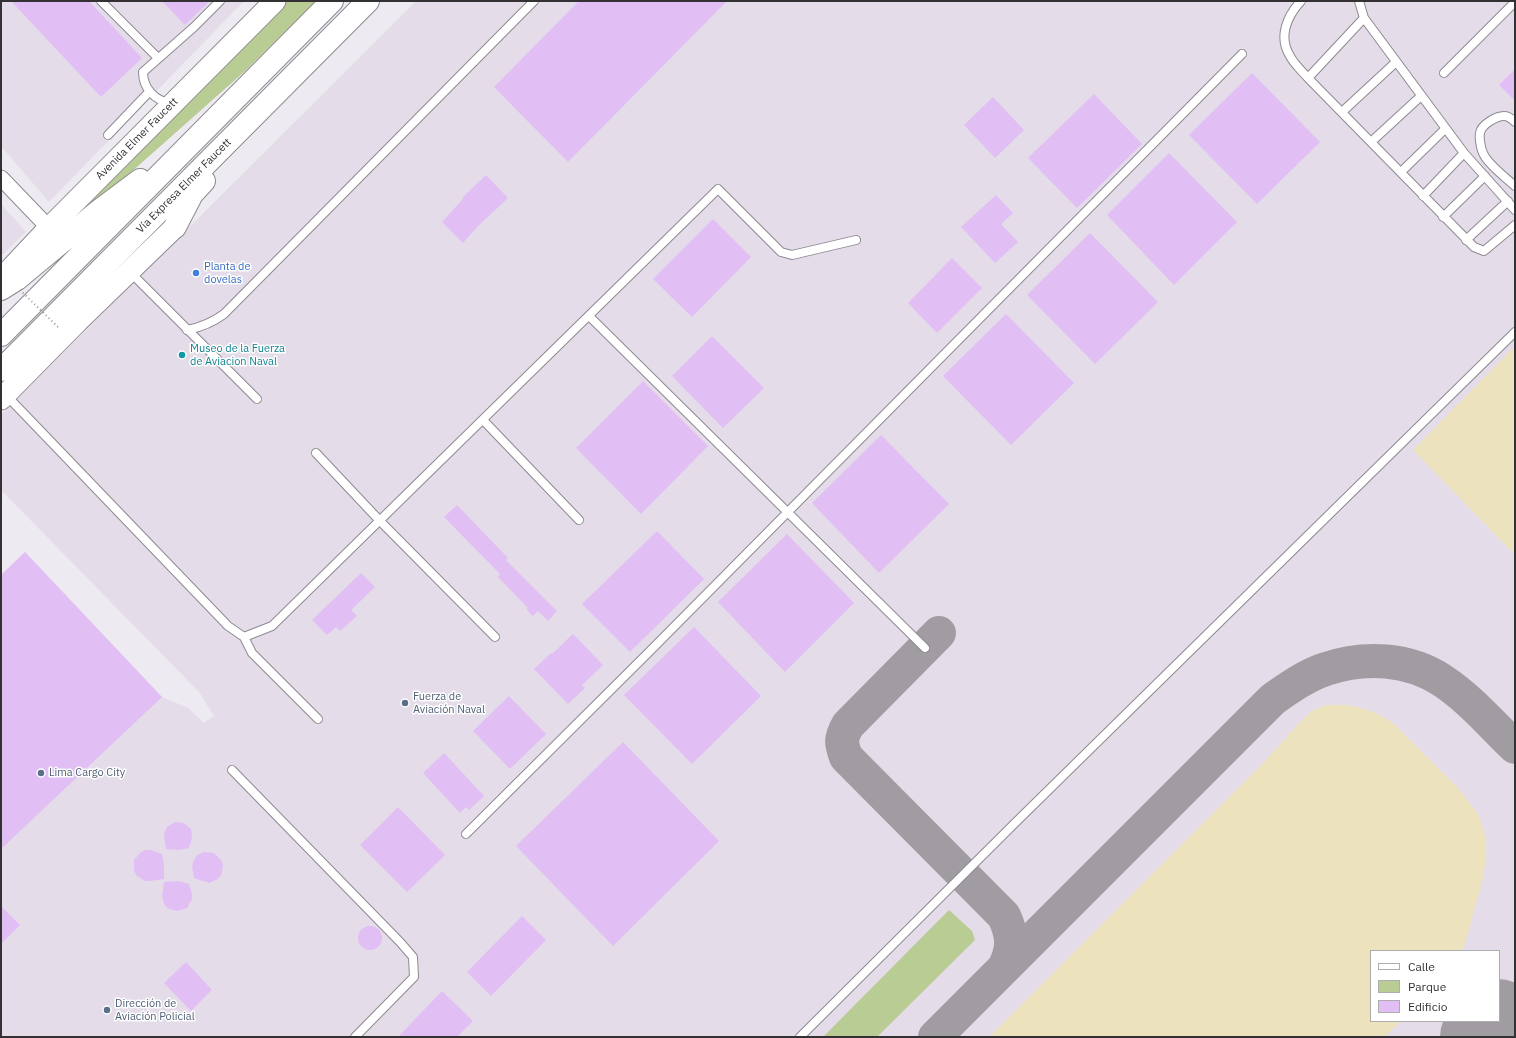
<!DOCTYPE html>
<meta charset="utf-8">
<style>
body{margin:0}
#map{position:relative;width:1516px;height:1038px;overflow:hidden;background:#eeeaf1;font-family:"IBM Plex Sans",sans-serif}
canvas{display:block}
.frame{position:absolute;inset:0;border:2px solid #333134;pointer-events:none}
.legend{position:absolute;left:1370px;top:950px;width:130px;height:72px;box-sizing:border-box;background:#fff;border:1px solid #adadae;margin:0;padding:5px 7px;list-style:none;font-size:12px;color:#333134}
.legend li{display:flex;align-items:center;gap:8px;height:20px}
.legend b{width:20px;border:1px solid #adadae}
</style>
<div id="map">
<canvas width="1516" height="1038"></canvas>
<div class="frame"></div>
<ul class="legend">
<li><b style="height:5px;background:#fff"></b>Calle</li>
<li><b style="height:11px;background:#b9cc94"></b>Parque</li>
<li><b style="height:11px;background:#e1bff5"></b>Edificio</li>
</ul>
</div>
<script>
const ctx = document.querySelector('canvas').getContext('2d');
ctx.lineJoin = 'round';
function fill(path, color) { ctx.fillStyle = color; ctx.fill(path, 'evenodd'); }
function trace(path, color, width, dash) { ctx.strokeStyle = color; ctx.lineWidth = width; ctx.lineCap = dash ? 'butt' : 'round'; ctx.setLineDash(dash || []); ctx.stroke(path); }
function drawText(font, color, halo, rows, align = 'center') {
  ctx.font = font + ' "IBM Plex Sans",sans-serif'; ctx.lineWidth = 3; ctx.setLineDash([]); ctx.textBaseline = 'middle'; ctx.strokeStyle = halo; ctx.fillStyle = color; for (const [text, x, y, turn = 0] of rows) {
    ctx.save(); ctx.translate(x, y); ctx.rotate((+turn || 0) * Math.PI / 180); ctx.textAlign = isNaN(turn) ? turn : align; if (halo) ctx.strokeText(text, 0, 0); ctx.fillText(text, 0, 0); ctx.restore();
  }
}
fill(new Path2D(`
 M1,1H244L49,202L1,146Z
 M416,1H1515V1037H1V575L25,552L162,697L188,708L204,723L214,716L199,692L1,490V415ZM1371,951H1499V1021H1371Z
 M1,204L26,232L1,256Z`), '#e4dce9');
fill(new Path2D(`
 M288,1H316L244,72L67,229L127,159Z
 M949,910L972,931L975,940L877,1037H823Z`), '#b9cc94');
fill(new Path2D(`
 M1515,346V555L1413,450Z
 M1326,705H1349L1374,712L1392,722L1458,788L1478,814L1486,839V857L1483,878L1464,947L1460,951H1371V1021H1401L1385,1037H989L1264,762L1302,720L1312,711Z`), '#ece2bd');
trace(new Path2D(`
 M939,633L848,725C840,739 841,743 846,757L1004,916C1013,936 1014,948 1004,968
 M935,1037L1273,699C1289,688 1307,675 1326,669C1364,656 1409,658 1443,681C1470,699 1492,725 1515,747`), '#a09ca2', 34);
trace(new Path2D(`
 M1482,1037L1498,1021`), '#a09ca2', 84);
fill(new Path2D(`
 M11,1H89L142,58L101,97Z
 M162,1H210L185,25Z
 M579,1H727L568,162L494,87Z
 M1515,69V101L1499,85Z
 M1252,73L1320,142L1257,204L1189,135Z
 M1094,94L1142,144L1077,208L1028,158Z
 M993,97L1024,130L995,158L964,125Z
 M1169,153L1237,222L1174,285L1107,215Z
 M486,175L508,198L478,226L463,243L442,222L463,199L462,198Z
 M996,195L1013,213L1001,224L1018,242L995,263L961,227Z
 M713,219L751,257L692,317L653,279Z
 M1090,233L1158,302L1095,364L1027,295Z
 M952,258L982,288L937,333L908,303Z
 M1006,314L1074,383L1011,445L943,376Z
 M712,336L764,388L723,428L672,376Z
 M643,381L708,446L641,514L576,448Z
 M881,435L949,504L879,573L812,503Z
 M457,505L508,558L506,560L557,611L548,621L538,611L533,616L526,609L528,608L498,577L500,574L444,517Z
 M657,531L704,579L630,652L582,604Z
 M787,534L854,603L785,672L718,602Z
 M25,552L162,697L1,849V575Z
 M361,573L375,587L351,610L357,616L340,631L336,627L327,635L312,620Z
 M694,627L761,696L692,764L624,695Z
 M573,634L603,665L582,685L585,688L568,704L534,669L551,653L552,654Z
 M509,696L546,734L510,769L473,731Z
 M623,742L719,841L613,946L516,846Z
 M444,753L484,796L469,810L466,807L460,813L423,773Z
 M398,807L445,855L407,892L360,845Z
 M175,822L184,823L191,829L192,838L189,848L179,850L166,849L164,835L165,831L167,827Z
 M146,850H151L162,854L164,865V879L150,881H145L137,876L134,871V860L141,852Z
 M204,852L214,853L222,861L223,866L221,875L218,879L209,883L194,878L192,867L193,862L197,855Z
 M178,881L189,884L192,894V899L187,908L178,911L169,909L165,906L162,896L164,882Z
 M1,906L20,925L1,944Z
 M522,916L546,940L491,996L467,972Z
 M358 938a12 12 0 1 1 24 0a12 12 0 1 1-24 0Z
 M186,962L212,990L191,1011L164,983Z
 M442,991L473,1021L457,1037H398Z`), '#e1bff5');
const service = new Path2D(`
 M101,1L158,58
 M1301,1C1287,16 1278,37 1290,56C1294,64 1302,71 1308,78L1474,247L1484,251L1515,225
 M1359,1L1364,18L1464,153L1515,210
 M1444,73L1515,2
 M1308,78L1364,18
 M171,104C155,100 143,89 143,72L194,27L220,1
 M1342,112L1396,62
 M1515,122C1512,119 1509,116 1504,116C1496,116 1481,125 1480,133C1479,139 1481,150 1484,155C1489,165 1506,178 1515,186
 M108,135L149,92
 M1371,142L1421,96
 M1401,172L1445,129
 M1423,196L1464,153
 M1443,217L1485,176
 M1466,240L1508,201
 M130,272L257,399
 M589,316L925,648
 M187,330C202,327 212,323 224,314L534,1
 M6,395L228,626L244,637L252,653L318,719
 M483,420L579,520
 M316,453L380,521L495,637
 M244,637L272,626L718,189L781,252L792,255L856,240
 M232,770L400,942L413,957L414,977L355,1037
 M466,834L649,652L1242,54
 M800,1037L1016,822L1515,332`);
const minor = new Path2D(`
 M1,178L49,228`);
const secondary = new Path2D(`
 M1,279L49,228L275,1
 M1,399L78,321L175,227`);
const trunk = new Path2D(`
 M175,227L192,194L204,181
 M1,289L17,279L100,210L140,180
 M1,335L332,1
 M1,370L368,1`);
trace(service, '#8d8a90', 10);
trace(minor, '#8d8a90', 17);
trace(secondary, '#8d8a90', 23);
trace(trunk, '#8d8a90', 24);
trace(service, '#fff', 8);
trace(minor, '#fff', 15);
trace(secondary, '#fff', 21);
trace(trunk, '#fff', 22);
trace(new Path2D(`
 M20,290L59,328`), '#98959a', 2, [1, 3]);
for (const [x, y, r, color] of [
 [196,273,4,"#3f7fe0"],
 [182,355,4,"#0f9aa8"],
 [405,703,4,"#5c6f8a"],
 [41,773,4,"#5c6f8a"],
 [107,1010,4,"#5c6f8a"]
]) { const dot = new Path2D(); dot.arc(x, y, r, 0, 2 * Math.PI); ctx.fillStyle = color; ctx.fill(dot); trace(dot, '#fff', 1.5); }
drawText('11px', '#333134', '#fff', [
 ["Avenida Elmer Faucett",137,139,-45],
 ["Vía Expresa Elmer Faucett",184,186,-45]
]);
drawText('11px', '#366cbe', '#fff', [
 ["Planta de",204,267],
 ["dovelas",204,280]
], 'left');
drawText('11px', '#0d838f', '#fff', [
 ["Museo de la Fuerza",190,349],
 ["de Aviacion Naval",190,362]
], 'left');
drawText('11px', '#4e5e75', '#fff', [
 ["Fuerza de",413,697],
 ["Aviación Naval",413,710],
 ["Lima Cargo City",49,773],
 ["Dirección de",115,1004],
 ["Aviación Policial",115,1017]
], 'left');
</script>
